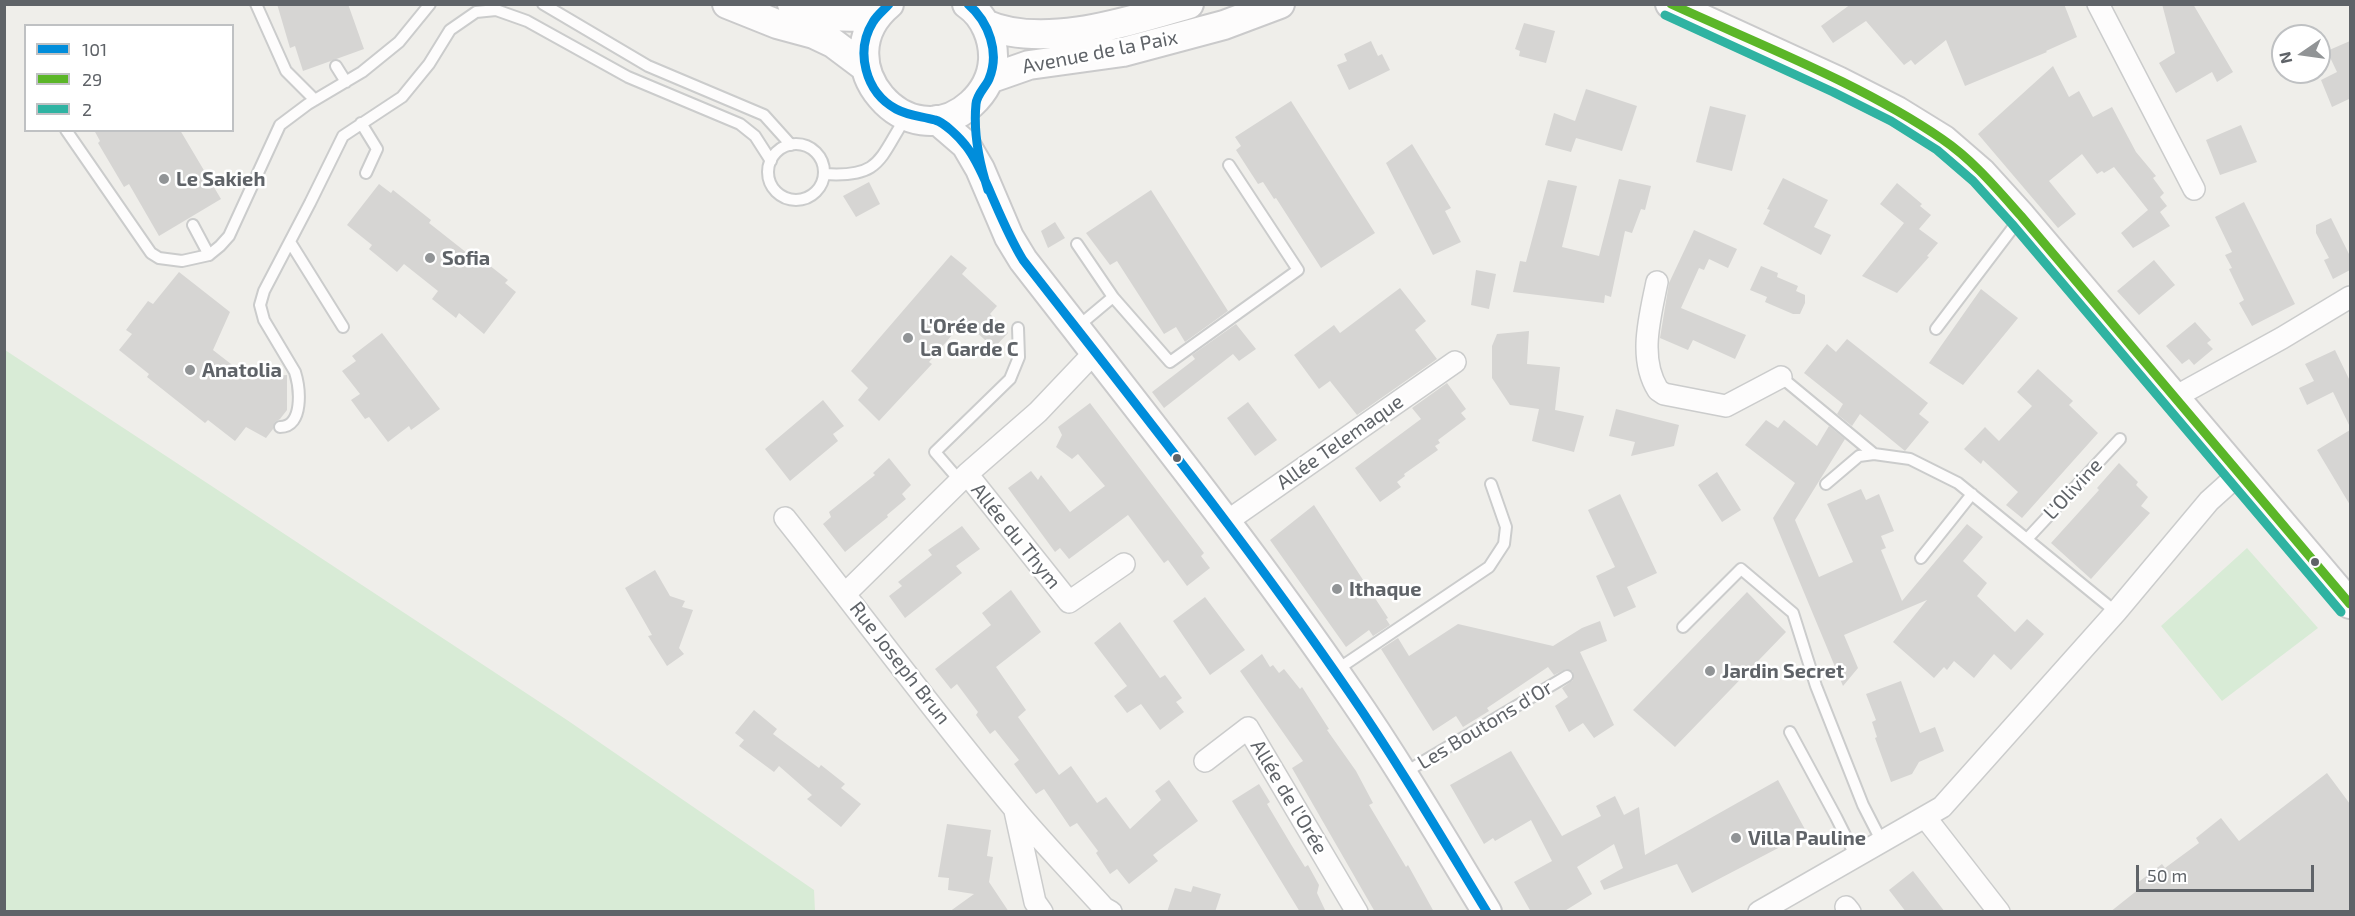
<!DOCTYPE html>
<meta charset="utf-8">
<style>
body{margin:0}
#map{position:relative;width:2355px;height:916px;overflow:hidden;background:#efeeea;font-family:"Exo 2",sans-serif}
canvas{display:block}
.frame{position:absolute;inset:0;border:6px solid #5f6368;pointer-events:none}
.legend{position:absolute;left:24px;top:24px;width:210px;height:108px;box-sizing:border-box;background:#fff;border:2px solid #bfc1c3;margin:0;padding:8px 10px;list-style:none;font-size:18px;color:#5f6368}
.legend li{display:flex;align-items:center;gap:12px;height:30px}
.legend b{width:30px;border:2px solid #bfc1c3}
.north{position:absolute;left:2271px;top:24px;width:60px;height:60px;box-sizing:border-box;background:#fff;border:2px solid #bfc1c3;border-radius:50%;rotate:257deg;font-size:16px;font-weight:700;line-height:24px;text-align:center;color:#5f6368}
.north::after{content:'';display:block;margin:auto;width:21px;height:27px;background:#919496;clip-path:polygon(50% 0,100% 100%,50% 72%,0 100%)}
.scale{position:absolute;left:2136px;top:865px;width:178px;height:27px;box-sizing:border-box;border:3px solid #5f6368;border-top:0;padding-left:8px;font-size:18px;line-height:21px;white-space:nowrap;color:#5f6368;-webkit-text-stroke:4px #fff;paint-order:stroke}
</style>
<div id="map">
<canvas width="2355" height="916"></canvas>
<div class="frame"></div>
<ul class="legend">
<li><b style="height:8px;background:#008ddb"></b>101</li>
<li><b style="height:8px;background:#5bb628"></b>29</li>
<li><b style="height:8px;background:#2fb3a2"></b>2</li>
</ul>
<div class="north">N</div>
<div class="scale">50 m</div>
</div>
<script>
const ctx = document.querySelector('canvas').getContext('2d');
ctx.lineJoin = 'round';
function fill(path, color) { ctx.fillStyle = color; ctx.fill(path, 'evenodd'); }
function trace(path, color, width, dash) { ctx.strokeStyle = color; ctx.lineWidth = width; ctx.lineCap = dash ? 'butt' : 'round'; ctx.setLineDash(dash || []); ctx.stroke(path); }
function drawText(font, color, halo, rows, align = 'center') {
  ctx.font = font + ' "Exo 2",sans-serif'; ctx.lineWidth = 5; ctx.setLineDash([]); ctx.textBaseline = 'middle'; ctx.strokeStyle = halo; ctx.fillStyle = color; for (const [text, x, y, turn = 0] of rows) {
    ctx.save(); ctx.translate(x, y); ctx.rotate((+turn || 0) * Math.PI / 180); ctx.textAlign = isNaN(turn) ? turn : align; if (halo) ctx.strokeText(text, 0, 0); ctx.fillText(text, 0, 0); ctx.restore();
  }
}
fill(new Path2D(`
 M5,350L567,720L814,890L815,911H5Z
 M2247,548L2318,628L2222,701L2161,626Z`), '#d8ebd6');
fill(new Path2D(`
 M277,4H348L364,49L303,71L295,46L290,48Z
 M1851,4H2064L2077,37L2046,51L2047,52L1965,86L1946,40L1915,65L1911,60L1904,65L1866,21L1833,43L1821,26Z
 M2162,4H2193L2233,72L2217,82L2212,72L2176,93L2159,63L2175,53Z
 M1524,23L1555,31L1546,63L1519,56L1520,51L1515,49Z
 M1371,41L1378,56L1382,54L1390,70L1349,90L1337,65L1347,61L1344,54Z
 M2350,41V104L2349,99L2332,107L2321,80L2337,72L2327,51Z
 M2053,66L2069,97L2079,91L2093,117L2112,107L2136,152L2156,176L2153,178L2164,193L2160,197L2167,206L2160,212L2170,226L2133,248L2121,233L2148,210L2114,167L2104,173L2102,171L2097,174L2082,154L2049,181L2076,214L2058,228L1978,134Z
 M1586,89L1637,106L1622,151L1576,138L1571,152L1545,145L1554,113L1575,121Z
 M1291,101L1375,233L1321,268L1276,198L1274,199L1263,182L1258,184L1236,150L1241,146L1235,137Z
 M1710,106L1746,115L1732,171L1696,162Z
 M2241,125L2257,162L2220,175L2206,140Z
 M94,130H180L221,199L159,236L129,184L124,187L98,143L100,141Z
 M1412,144L1451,208L1445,211L1461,242L1433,255L1386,163Z
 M1783,178L1828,200L1814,227L1831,235L1821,255L1763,224L1770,210L1767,209Z
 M1619,179L1651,186L1645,210L1641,209L1632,233L1625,231L1611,297L1605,295L1604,303L1513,292L1520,261L1526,262L1548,180L1577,186L1562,247L1599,256Z
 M869,182L880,204L856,217L843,196Z
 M1897,183L1922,204L1920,206L1931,215L1919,229L1938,243L1927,256L1929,257L1897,293L1862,276L1904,223L1880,204Z
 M379,184L391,193L393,190L431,220L429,223L467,253L470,250L508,280L505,283L516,292L484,334L459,313L456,318L432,299L438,291L404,264L397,272L369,249L372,245L347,225Z
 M1151,190L1228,311L1185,342L1176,327L1164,334L1117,261L1110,265L1086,233Z
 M2244,202L2295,304L2252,326L2239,303L2244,300L2229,269L2232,268L2225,255L2232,252L2215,217Z
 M2331,218L2350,256V270L2333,279L2324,260L2329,258L2316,233V225Z
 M1055,222L1065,238L1048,248L1041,231Z
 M1694,230L1737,249L1728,268L1709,259L1704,270L1699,268L1681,308L1746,335L1735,359L1693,340L1688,350L1660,338L1669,283Z
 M951,255L967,268L962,274L997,306L990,314L1008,333L994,348L964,321L929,362L932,364L879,421L858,400L868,388L851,371Z
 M2154,260L2175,285L2139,315L2117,291Z
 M1761,266L1778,273L1777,277L1798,286L1796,291L1805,295V303L1800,314H1793L1765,302L1767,297L1750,290Z
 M1476,270L1496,274L1489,309L1471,305Z
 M179,272L230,312L213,350L249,378L287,375V410L280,419L275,422L273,429L266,438L246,427L235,441L208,420L205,423L147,377L149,374L119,350L132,334L126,330L148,301L153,304Z
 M1400,288L1426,321L1415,330L1437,359L1357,415L1330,381L1319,389L1294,355L1334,325L1340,333Z
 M1981,289L2018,318L1963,385L1929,363Z
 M2195,322L2211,340L2207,343L2213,349L2194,365L2189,359L2182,364L2166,346Z
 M1236,324L1256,349L1239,361L1233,354L1164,408L1152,392L1195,359L1192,355Z
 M1529,331L1527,364L1560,367L1555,410L1584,416L1574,452L1532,441L1539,409L1510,405L1492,378V346L1497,334Z
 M382,333L440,409L411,430L409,426L388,442L369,417L365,419L351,400L360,394L342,371L356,361L352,356Z
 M1847,339L1928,403L1919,414L1929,422L1905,451L1860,414L1852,426L1837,414L1843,404L1804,373L1827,344L1836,352Z
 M2335,350L2350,381V427L2333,392L2307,405L2299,388L2314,381L2305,364Z
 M2038,369L2073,401L2069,405L2098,433L2022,518L2006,505L2018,492L1983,460L1981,464L1964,449L1985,427L1999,441L2032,406L2017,392Z
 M1447,383L1466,409L1461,413L1466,419L1438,440L1440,443L1435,446L1438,450L1404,474L1405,476L1397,482L1401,487L1380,502L1355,468L1421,419L1412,408Z
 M823,400L844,426L833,434L838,441L790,481L765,449Z
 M1248,402L1277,440L1255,456L1227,418Z
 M1090,403L1204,553L1201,556L1210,568L1187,586L1168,560L1164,563L1128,515L1069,559L1060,548L1055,552L1008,488L1031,471L1038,480L1041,475L1070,512L1105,486L1078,454L1072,459L1056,447L1062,435L1058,427Z
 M1616,409L1679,425L1674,446L1631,456L1635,442L1609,436Z
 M1766,420L1778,428L1784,420L1817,446L1829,426L1845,439L1795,520L1819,577L1853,562L1827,504L1861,489L1866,500L1879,494L1894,531L1881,536L1886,548L1881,550L1902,601L1967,524L1983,537L1963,561L1987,583L1977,596L2015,632L2027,619L2044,634L2011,670L1994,654L1974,678L1954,661L1947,670L1944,667L1934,678L1893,642L1927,600L1844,635L1858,668L1843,686L1773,518L1795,483L1745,445Z
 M2350,430V505L2317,450Z
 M889,458L911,485L902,494L906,499L887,515L888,517L845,552L823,524L831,517L829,512L875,475L873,473Z
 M2119,463L2138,482L2136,485L2148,497L2141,506L2150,513L2091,579L2051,543L2099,490L2097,488Z
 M1717,472L1741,510L1722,522L1698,485Z
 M1620,494L1657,573L1627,587L1636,607L1614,617L1596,576L1615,567L1588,510Z
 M1314,505L1388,618L1386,619L1390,625L1373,636L1369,630L1346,647L1270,540Z
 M962,526L980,549L956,566L962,573L905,618L889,596L902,586L898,582L932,555L928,550Z
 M655,570L670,596L685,601L682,607L693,610L679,648L684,654L667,666L648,636L652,635L625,588Z
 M1011,590L1041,632L996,667L1026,710L1018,717L1059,775L1071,766L1097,803L1106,797L1130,829L1161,800L1155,791L1169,780L1198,821L1153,855L1158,861L1129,884L1117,869L1110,874L1096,853L1098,851L1077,823L1070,827L1044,789L1036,794L1014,764L1019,760L995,730L990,734L976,715L978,712L957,684L951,689L935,669L991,625L982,613Z
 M1747,592L1786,632L1675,747L1633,710Z
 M1205,597L1245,650L1210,675L1173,621Z
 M1600,621L1607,641L1580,652L1614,725L1594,738L1583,723L1569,732L1555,706L1568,697L1562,688L1573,680V672L1566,669L1554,675L1548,667L1487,708L1489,711L1463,727L1456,716L1433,731L1381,649L1398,638L1409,656L1458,624L1553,646L1582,628Z
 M1120,622L1160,678L1165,675L1182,698L1176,702L1184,712L1160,730L1141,704L1127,713L1114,696L1127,686L1094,643Z
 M1262,654L1270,667L1273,665L1279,673L1284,669L1300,689L1302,687L1329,729L1327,730L1356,771L1373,803L1369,805L1406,867L1408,865L1434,912H1375L1292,768L1303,761L1240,671Z
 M1901,681L1920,733L1935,727L1944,751L1919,762L1912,774L1891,782L1875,738L1877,737L1872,722L1876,720L1866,694Z
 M754,710L777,729L773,734L819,768L821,765L845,784L841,788L861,804L841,827L807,799L812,795L779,766L774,772L739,746L744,740L735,733Z
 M1511,751L1562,836L1601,816L1596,806L1615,796L1624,815L1639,807L1645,855L1778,780L1807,833L1692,893L1677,864L1604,890L1600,881L1623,868L1614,844L1577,867L1592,894L1563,912H1531L1514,882L1552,861L1531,820L1495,841L1493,838L1484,844L1450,785Z
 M2327,773L2350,804V912H2110L2139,889L2136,884L2162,864L2165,868L2199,843L2196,838L2221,818L2239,841Z
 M1259,784L1270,802L1267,804L1292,846L1305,867L1308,865L1319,885L1317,893L1326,912H1300L1232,801Z
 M947,824L991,830L987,856L993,857L989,882L1009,912H949L974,894L948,890L949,878L938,877Z
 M1913,871L1945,912H1906L1889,890Z
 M1193,886L1221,894L1215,912H1167L1175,888L1191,892Z`), '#d6d5d3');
const lane = new Path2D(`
 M256,4L286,71L315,100
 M543,4L648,66L764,115L791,145
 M336,66L346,82
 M361,123L377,149L366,173
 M66,130L151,253L159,258L182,261L209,255L220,246L229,236L280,125L308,104L362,72L399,42L430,4
 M768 172a28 28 0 1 1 56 0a28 28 0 1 1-56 0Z
 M824,174C881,178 879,159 906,117
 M193,225L209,255
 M290,242L343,327
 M1113,297L1170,362L1298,270L1229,165
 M1076,328L1113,297L1077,244
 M1936,329L2021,217
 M1781,377L1874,454
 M280,427C304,427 300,388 295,372L264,320L260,305L264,291L310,203L343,136L402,97L429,64L450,30L476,12L496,10L527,21L628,77L740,124L755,136L771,161
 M960,481L935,452L1010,379L1019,357L1018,328
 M1826,484L1859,456L1874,454L1910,459L1958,483L2116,612
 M2027,539L2120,439
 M1921,558L1972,494
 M1683,627L1741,569L1793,613L1816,686L1863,805L1882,842
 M1335,671L1489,567L1504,544L1506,527L1491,484
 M1790,732L1836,817L1856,857
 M1404,773L1567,676`);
const street = new Path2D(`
 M2098,4L2194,189
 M1657,282C1650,317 1638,358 1658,390L1664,394L1726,406L1781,377
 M2175,397L2282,338L2350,297
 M967,474L1069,602L1124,564
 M785,518C863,616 937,717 1018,813C1045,845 1075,876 1104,908L1111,912
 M1226,522L1455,362
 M846,593L967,474L1038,412L1094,353
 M1205,761L1248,728L1357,912
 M1015,811L1035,902L1042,912
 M1925,817L1999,912
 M1846,907L1850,912
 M1759,912L1942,807L2116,612L2209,501L2240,473`);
const secondary = new Path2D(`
 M727,4L777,24L814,34L833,43L865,67
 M792,4C824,16 845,20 879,14
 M889,4C821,61 908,161 971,104C983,93 992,78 993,60C994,40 985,16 967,4
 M1670,4L1838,81L1897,111L1944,140L1981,172L2021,216L2350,604
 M985,24C1043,50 1130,21 1189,4
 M989,79L1029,65L1123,52L1224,25L1280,4
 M937,120L966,145L980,169L1009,237L1023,260C1134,403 1247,543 1349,692C1398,763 1442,838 1487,912`);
trace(lane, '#cbcccc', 14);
trace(street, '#cbcccc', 24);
trace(secondary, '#cacacb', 32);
trace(lane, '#fdfcfc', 10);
trace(street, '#fdfcfc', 21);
trace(secondary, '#fdfcfc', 28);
trace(new Path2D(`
 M889,4C884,10 877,15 873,22C855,51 865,92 896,109C909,116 921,116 935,120C944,122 960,138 966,146C977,160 984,178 991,194C1001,217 1010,239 1023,260C1134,402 1247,543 1349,692C1398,763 1442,838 1487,912
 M968,4C989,22 1000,53 989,79C985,88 977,94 976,104C973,134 979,162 988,190`), '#008ddb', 9);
trace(new Path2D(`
 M1671,4C1760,45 1862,84 1942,139C1973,160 1997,189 2021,216L2350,604`), '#5bb628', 9);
trace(new Path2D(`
 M1665,15L1833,92L1891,121L1937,150L1973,181L2012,224L2341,612`), '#2fb3a2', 9);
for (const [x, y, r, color] of [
 [164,179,6,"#919496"],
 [430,258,6,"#919496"],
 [908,338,6,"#919496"],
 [190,370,6,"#919496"],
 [1177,458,5,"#5f6368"],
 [2315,562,5,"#5f6368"],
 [1337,589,6,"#919496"],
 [1710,671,6,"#919496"],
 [1736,838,6,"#919496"]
]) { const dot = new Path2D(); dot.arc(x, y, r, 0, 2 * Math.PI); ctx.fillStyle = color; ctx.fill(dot); trace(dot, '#fff', 2); }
drawText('20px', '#5f6368', '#fff', [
 ["Avenue de la Paix",1100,52,-11],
 ["Allée Telemaque",1340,442,-35],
 ["L'Olivine",2073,489,-47],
 ["Allée du Thym",1016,536,51],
 ["Rue Joseph Brun",900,663,52],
 ["Les Boutons d'Or",1485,725,-31],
 ["Allée de l'Orée",1289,797,59]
]);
drawText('bold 20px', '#5f6368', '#fff', [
 ["Le Sakieh",176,179],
 ["Sofia",442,258],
 ["L'Orée de",920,326],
 ["La Garde C",920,349],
 ["Anatolia",202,370],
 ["Ithaque",1349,589],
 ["Jardin Secret",1722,671],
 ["Villa Pauline",1748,838]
], 'left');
</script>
